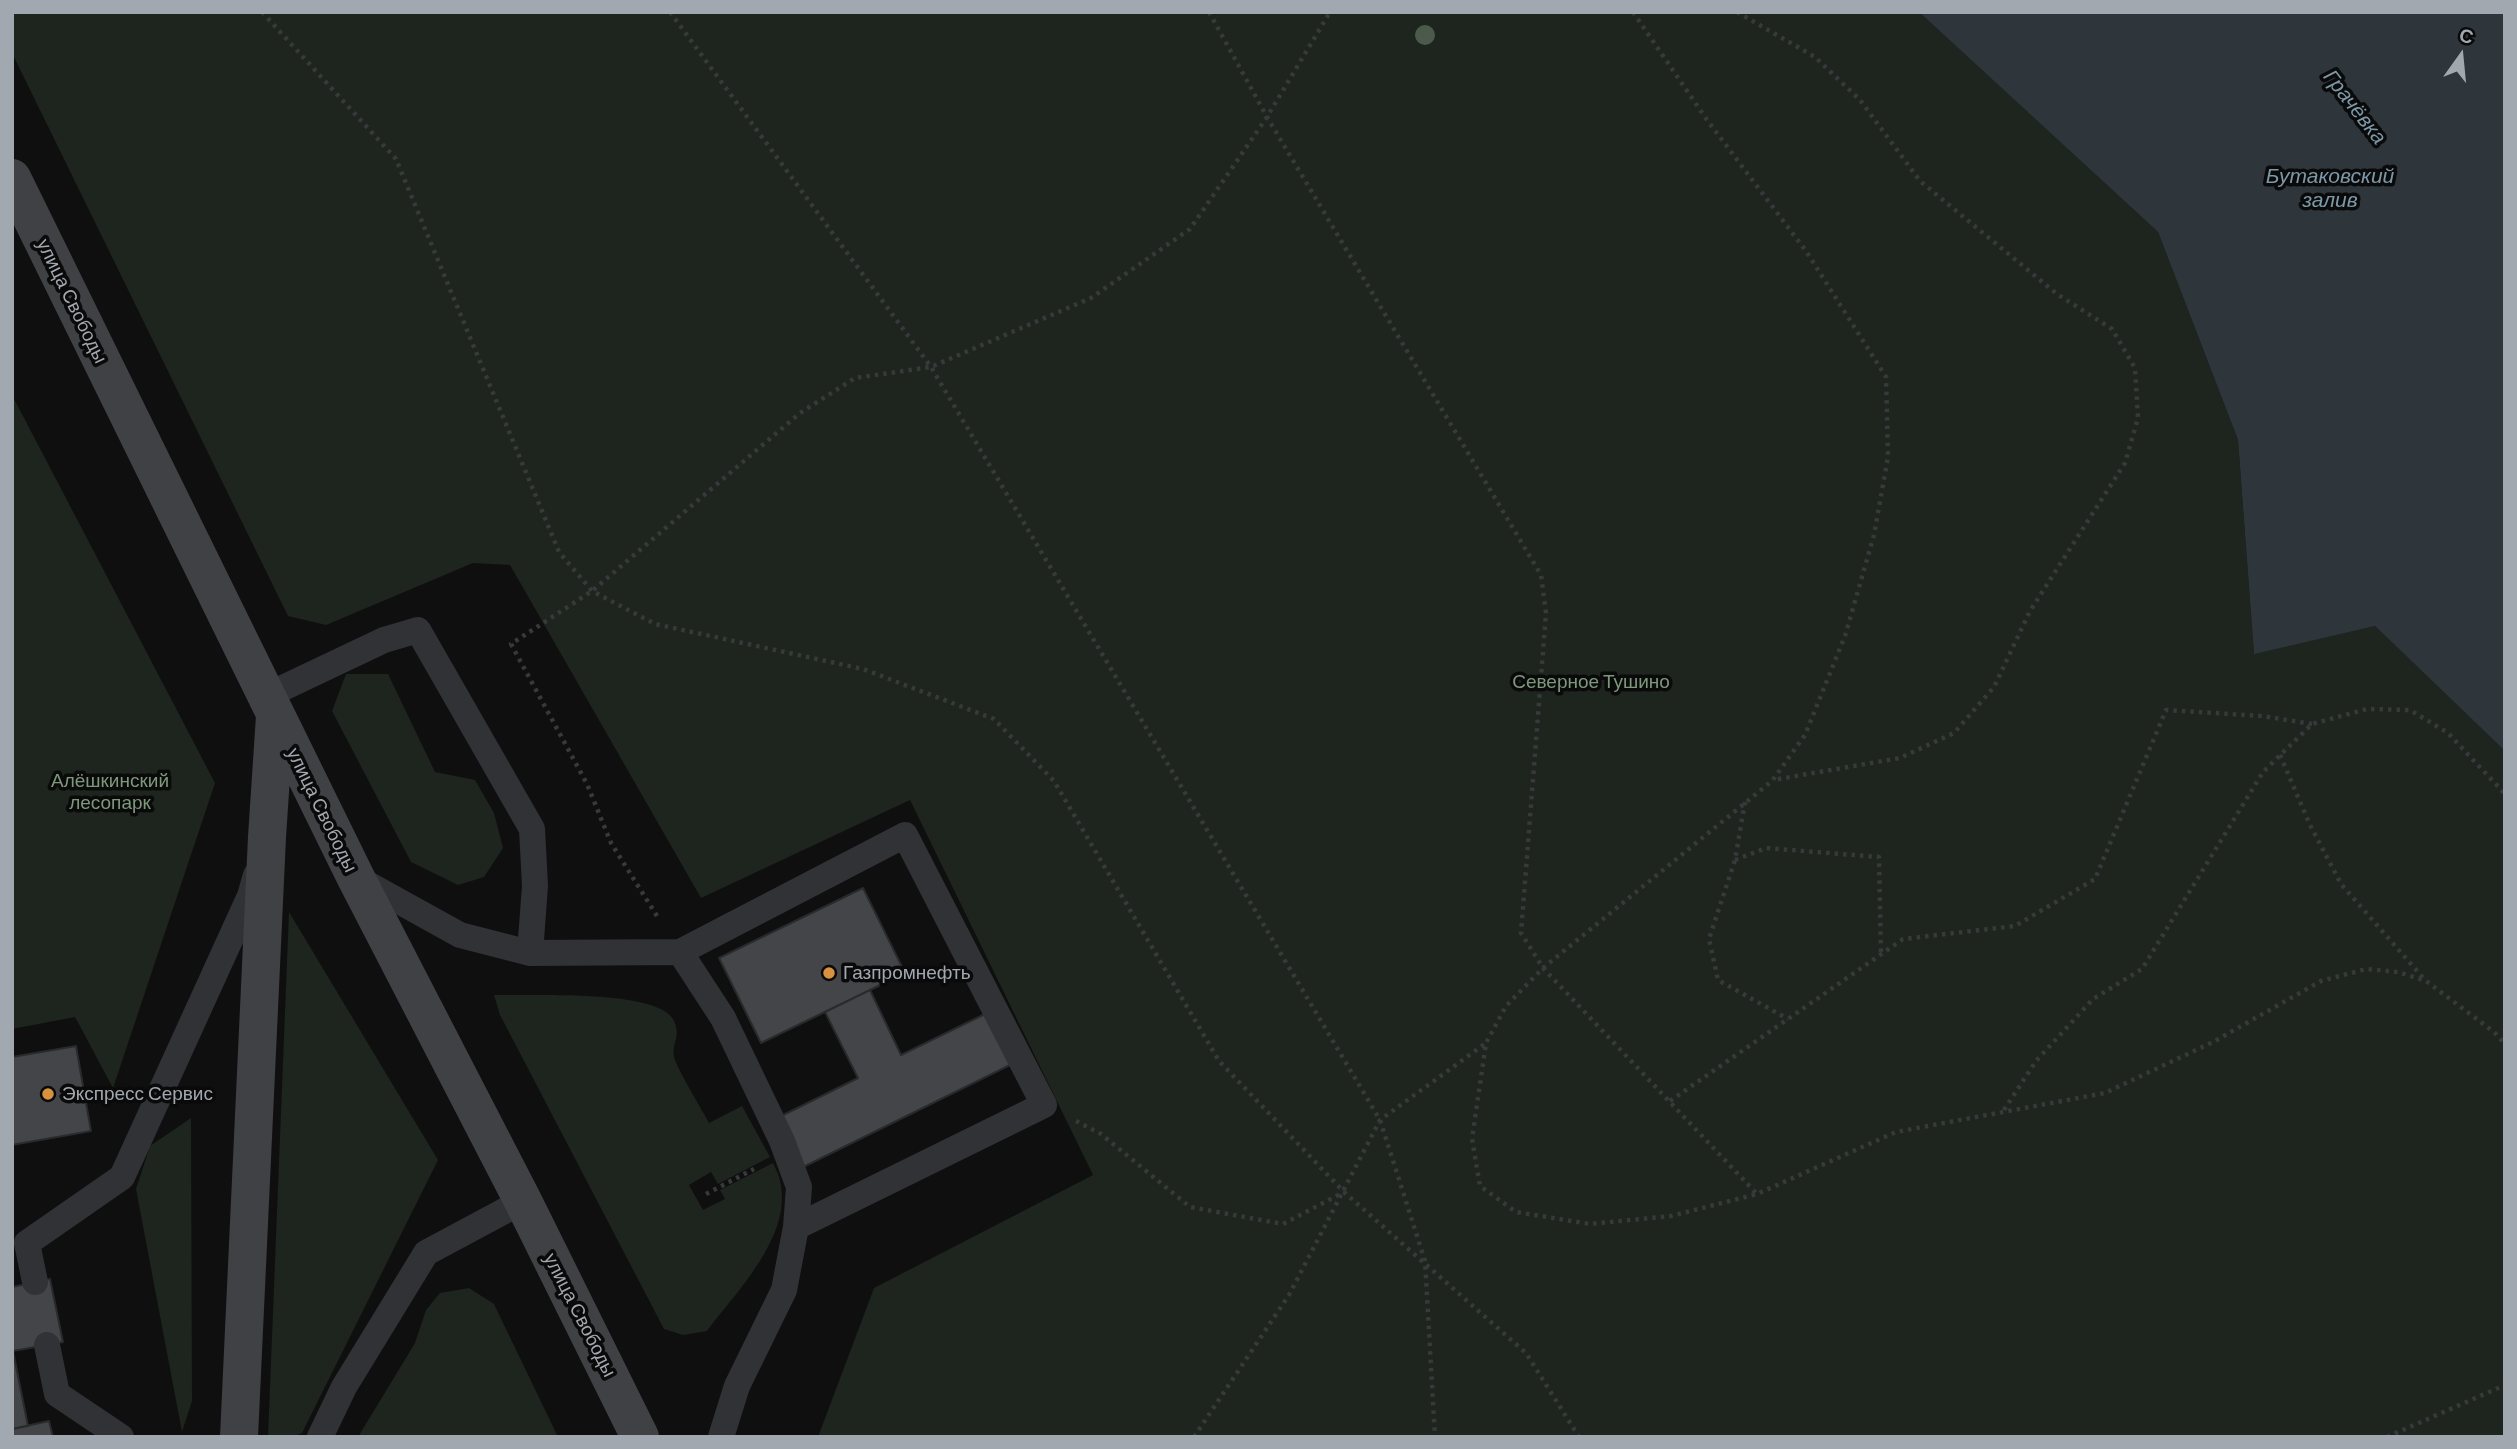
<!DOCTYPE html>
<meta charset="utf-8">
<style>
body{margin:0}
#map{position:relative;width:2517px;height:1449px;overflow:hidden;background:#0f0f10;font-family:Barlow,sans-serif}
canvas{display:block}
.frame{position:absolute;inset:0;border:14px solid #a2a8af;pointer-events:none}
.north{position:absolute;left:2426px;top:21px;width:70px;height:70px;-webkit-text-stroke:5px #0a0a0b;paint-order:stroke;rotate:15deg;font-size:19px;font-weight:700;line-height:28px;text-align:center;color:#a2a8af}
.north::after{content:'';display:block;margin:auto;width:24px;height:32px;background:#a2a8af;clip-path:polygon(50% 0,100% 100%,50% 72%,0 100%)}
</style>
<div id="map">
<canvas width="2517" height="1449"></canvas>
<div class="frame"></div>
<div class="north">С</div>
</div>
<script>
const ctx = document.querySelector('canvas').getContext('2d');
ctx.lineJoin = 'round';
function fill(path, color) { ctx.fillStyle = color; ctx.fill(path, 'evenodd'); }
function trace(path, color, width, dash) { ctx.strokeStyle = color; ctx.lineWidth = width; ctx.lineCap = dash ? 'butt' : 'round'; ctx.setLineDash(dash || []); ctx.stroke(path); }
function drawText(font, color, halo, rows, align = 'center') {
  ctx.font = font + ' Barlow,sans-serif'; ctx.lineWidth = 7; ctx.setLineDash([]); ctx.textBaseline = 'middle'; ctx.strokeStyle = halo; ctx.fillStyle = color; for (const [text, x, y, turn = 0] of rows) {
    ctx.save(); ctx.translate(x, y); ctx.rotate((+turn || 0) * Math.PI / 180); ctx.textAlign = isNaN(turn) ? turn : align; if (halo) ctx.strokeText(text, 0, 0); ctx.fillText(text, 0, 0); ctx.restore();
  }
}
fill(new Path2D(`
 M12,12H1919L2158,232L2238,440L2254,653L2375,626L2505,751V1437H818L874,1288L1093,1175L910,800L701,898L510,565L473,563L326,625L288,616L12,53Z
 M12,395L215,783L113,1088L75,1017L12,1029Z
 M346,674H388L435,772L475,780L494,813L503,848L484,877L458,885L411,862L332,711Z
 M289,912L438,1160L302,1433L293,1437H268Z
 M494,995C530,996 655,989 673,1019C682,1036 672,1041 674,1056C675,1066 703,1111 709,1123L742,1106L770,1157L718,1184L711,1172L689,1185L703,1210L725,1199L720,1190L773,1163C806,1223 740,1287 707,1331L683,1335L664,1329L500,1015Z
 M191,1118L192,1401L182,1432L136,1189L150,1146Z
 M469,1288L494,1304L558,1437H358L415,1343L426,1310L440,1293Z`), '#1e241e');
fill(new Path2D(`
 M1919,12H2505V751L2375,626L2254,654L2238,440L2158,232Z`), '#2e363b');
const building = new Path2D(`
 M863,888L905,973L761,1043L719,958Z
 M870,990L901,1055L985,1014L1010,1065L789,1174L765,1124L858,1078L825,1012Z
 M76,1046L91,1131L12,1145V1057Z
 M50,1279L63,1342L13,1351L28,1426L12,1429V1287Z
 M49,1421L53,1437H12V1429Z`);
fill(building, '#434548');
trace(building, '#292a2c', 2);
trace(new Path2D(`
 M262,12L396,159L559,552L592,591L655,624L863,669L994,719L1054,781L1219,1061L1344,1192L1526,1353L1579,1437
 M670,12L931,367L1380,1120L1425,1261L1435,1437
 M1209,12L1267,117L1541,575L1546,613L1521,933L1543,968L1757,1194
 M1633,12L1707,120L1806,251L1886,377L1888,457L1874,535L1845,636L1805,735L1772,781L1543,968L1506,1006L1486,1043L1472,1139L1480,1186L1516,1212L1590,1224L1671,1216L1757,1194L1896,1132L2105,1093L2213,1042L2321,981L2366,969L2398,972L2426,981L2494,1032L2505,1044
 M1737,12L1815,57L1860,100L1920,181L2057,294L2112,329L2135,368L2138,418L2125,463L2030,611L1994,687L1954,733L1900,758L1773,780
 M2280,755L2310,825L2341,884L2425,980
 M1745,802L1735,860L1709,939L1718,980L1788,1019
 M1735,860L1766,848L1879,857L1881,953
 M657,916L611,843L587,784L511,644L592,591L800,413L855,378L931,367L1091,298L1190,229L1267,117L1330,12
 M1670,1101L1903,939L2015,926L2095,879L2166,710L2262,716L2312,724
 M2004,1110L2036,1061L2093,999L2142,969L2263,772L2312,724L2367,709L2410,710L2448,733L2505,794
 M1076,1121L1101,1134L1190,1207L1283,1224L1344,1192
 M706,1194L754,1169
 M1194,1437L1289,1295L1380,1120L1486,1043
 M2387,1437L2505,1385`), '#37393b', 4.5, [3.5, 5]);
trace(new Path2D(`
 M266,696L384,640L418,630L532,829L535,886L530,953
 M357,878L460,935L530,953L680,952L905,835L1044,1105L796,1227
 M680,952L723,1018L782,1141L799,1187L796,1227L784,1290L737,1386L721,1437
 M35,1282L27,1243L122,1177L250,896L256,875
 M47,1345L57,1394L121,1437
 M320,1437L344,1387L426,1253L523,1201`), '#313235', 26);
trace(new Path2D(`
 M12,178L356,878L523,1201L640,1437
 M239,1437L267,837L275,716`), '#3f4144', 38);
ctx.fillStyle = '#4c5a4b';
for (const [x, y] of [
 [1425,35]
]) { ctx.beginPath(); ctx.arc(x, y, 10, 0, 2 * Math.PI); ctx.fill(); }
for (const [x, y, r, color] of [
 [829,973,7,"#d8923f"],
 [48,1094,7,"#d8923f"]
]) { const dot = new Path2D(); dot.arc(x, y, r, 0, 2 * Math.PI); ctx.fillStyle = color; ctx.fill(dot); trace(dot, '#0a0a0b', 2.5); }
drawText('19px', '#a2a8af', '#0a0a0b', [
 ["улица Свободы",72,301,64],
 ["улица Свободы",322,810,64],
 ["улица Свободы",580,1315,63]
]);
drawText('19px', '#7d987b', '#0a0a0b', [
 ["Северное Тушино",1591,682],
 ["Алёшкинский",110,781],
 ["лесопарк",110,803]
]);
drawText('19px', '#a2a8af', '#0a0a0b', [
 ["Газпромнефть",843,973],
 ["Экспресс Сервис",62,1094]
], 'left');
drawText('italic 21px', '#7d98a7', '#0a0a0b', [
 ["Грачёвка",2355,107,52],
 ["Бутаковский",2330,176],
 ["залив",2330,200]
]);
</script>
